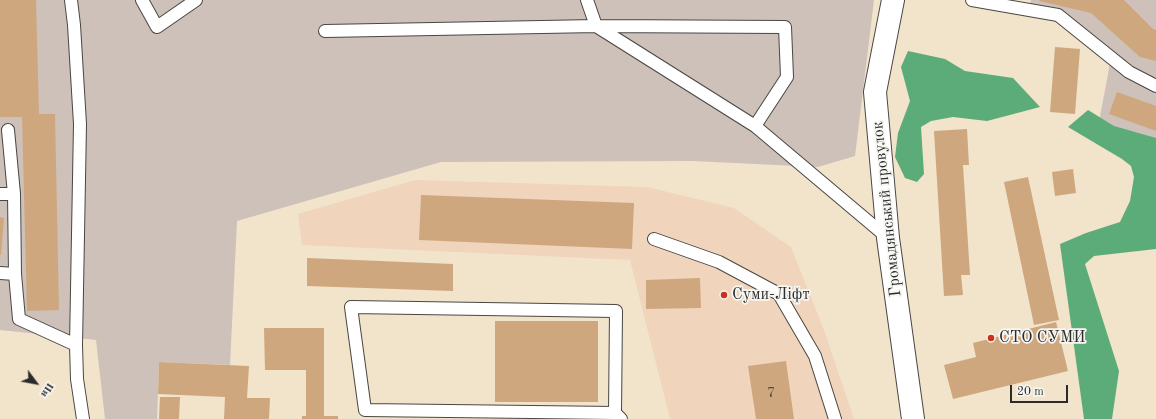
<!DOCTYPE html>
<meta charset="utf-8">
<style>
body{margin:0}
#map{position:relative;width:1156px;height:419px;overflow:hidden;background:#f2e3cb;font-family:"Old Standard TT",serif}
canvas{display:block}
.north{position:absolute;left:16px;top:363px;width:40px;height:40px;-webkit-text-stroke:3px #f6f6f2;paint-order:stroke;rotate:122deg;font-size:11px;font-weight:700;line-height:16px;text-align:center;color:#2b2b2b}
.north::after{content:'';display:block;margin:auto;width:14px;height:18px;background:#2b2b2b;clip-path:polygon(50% 0,100% 100%,50% 72%,0 100%)}
.scale{position:absolute;left:1010px;top:385px;width:58px;height:18px;box-sizing:border-box;border:2px solid #2b2b2b;border-top:0;padding-left:5px;font-size:12px;line-height:14px;white-space:nowrap;color:#2b2b2b;-webkit-text-stroke:3px #f6f6f2;paint-order:stroke}
</style>
<div id="map">
<canvas width="1156" height="419"></canvas>
<div class="north">Пн</div>
<div class="scale">20 m</div>
</div>
<script>
const ctx = document.querySelector('canvas').getContext('2d');
ctx.lineJoin = 'round';
function fill(path, color) { ctx.fillStyle = color; ctx.fill(path, 'evenodd'); }
function trace(path, color, width, dash) { ctx.strokeStyle = color; ctx.lineWidth = width; ctx.lineCap = dash ? 'butt' : 'round'; ctx.setLineDash(dash || []); ctx.stroke(path); }
function drawText(font, color, halo, rows, align = 'center') {
  ctx.font = font + ' "Old Standard TT",serif'; ctx.lineWidth = 3.5; ctx.setLineDash([]); ctx.textBaseline = 'middle'; ctx.strokeStyle = halo; ctx.fillStyle = color; for (const [text, x, y, turn = 0] of rows) {
    ctx.save(); ctx.translate(x, y); ctx.rotate((+turn || 0) * Math.PI / 180); ctx.textAlign = isNaN(turn) ? turn : align; if (halo) ctx.strokeText(text, 0, 0); ctx.fillText(text, 0, 0); ctx.restore();
  }
}
fill(new Path2D(`
 M415,180L647,187L734,208L791,247L824,330L854,419H670L630,260L302,245L298,214Z`), '#f0d5bc');
fill(new Path2D(`
 M0,0H874L855,156L818,167L693,161L441,162L237,221L230,365L159,362L157,419H105L96,340L0,330Z
 M1031,0H1156V142L1099,122L1111,58L1070,22L1029,9Z`), '#cec1b9');
fill(new Path2D(`
 M908,51L945,59L965,71L1013,78L1040,107L987,121L953,117L931,121L921,127L924,174L917,182L905,178L895,157L898,133L910,101L901,67Z
 M1088,110L1114,126L1156,138V249L1094,256L1085,264L1119,371L1112,419H1084L1060,244L1086,233L1120,222L1130,201L1134,177L1131,166L1122,159L1068,127Z`), '#5cac79');
fill(new Path2D(`
 M0,0H36L39,114H55L59,310L27,311L22,117H0Z
 M1040,0H1124L1153,29L1156,30V61L1140,57L1091,13L1039,1Z
 M1055,47L1080,49L1075,114L1050,112Z
 M1117,92L1156,106V131L1109,114Z
 M967,129L969,165H963L970,275H961L963,295L944,296L934,131Z
 M1073,169L1076,193L1055,196L1052,172Z
 M1028,177L1059,320L1034,325L1004,182Z
 M421,195L634,203L632,249L419,240Z
 M0,217L4,218L1,255H0Z
 M307,258L453,264V291L307,286Z
 M700,278L701,308L646,309V280Z
 M495,321H598V402H495Z
 M1056,322L1068,371L953,399L944,365L976,357L973,343Z
 M264,328H324V416H338V419H302V416H306V370H265Z
 M786,361L794,419H756L748,366Z
 M159,362L249,366L247,398H270L269,419H224L225,397L158,394Z
 M160,397H180L179,419H159Z`), '#cfa77e');
const service = new Path2D(`
 M71,0L74,25L80,124L76,345L77,379L83,419
 M142,0L157,27L196,0
 M587,0L596,26L755,126L888,238
 M972,0L1058,15L1129,72L1156,86
 M325,31L596,26L785,27L787,77L755,126
 M8,130L14,194L15,274L19,319L76,345
 M0,194H14
 M654,239L719,262L779,294L815,356L835,419
 M0,273L15,274
 M615,413L365,410L351,307L616,311L615,413L621,419`);
const minor = new Path2D(`
 M893,0L875,92L888,238L913,419`);
trace(service, '#494743', 14);
trace(minor, '#494743', 24);
trace(service, '#fff', 12);
trace(minor, '#fff', 22);
for (const [x, y, r, color] of [
 [724,295,4,"#c8321e"],
 [991,338,4,"#c8321e"]
]) { const dot = new Path2D(); dot.arc(x, y, r, 0, 2 * Math.PI); ctx.fillStyle = color; ctx.fill(dot); trace(dot, '#f6f6f2', 1.5); }
drawText('14px', '#544a40', null, [
 ["7",771,393]
]);
drawText('16px', '#2b2b2b', '#f6f6f2', [
 ["Громадянський провулок",887,209,-96]
]);
drawText('16px', '#2b2b2b', '#f6f6f2', [
 ["Суми-Ліфт",732,295],
 ["СТО СУМИ",999,338]
], 'left');
</script>
